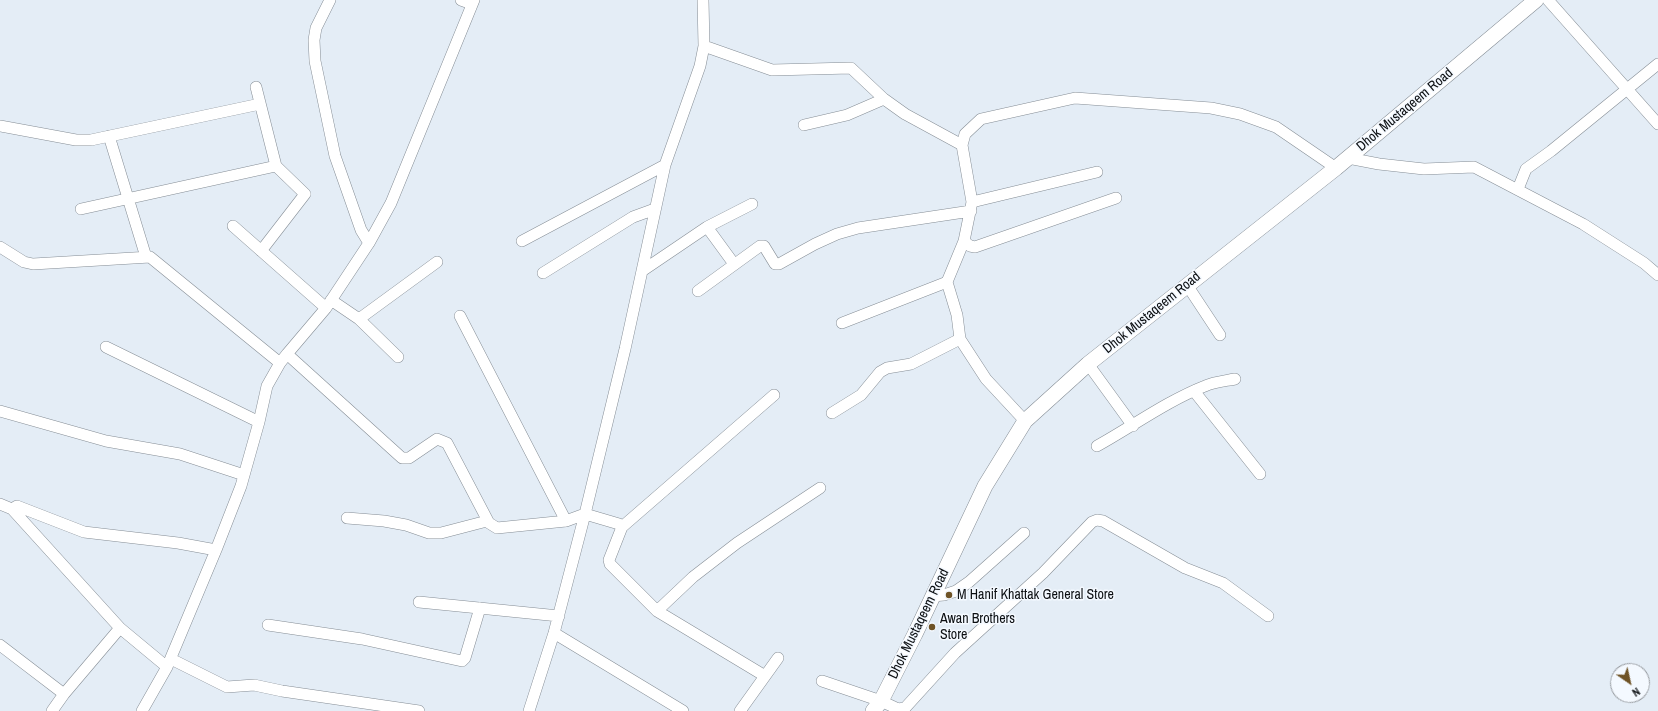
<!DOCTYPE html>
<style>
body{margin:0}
#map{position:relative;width:1658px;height:711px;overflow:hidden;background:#e4edf6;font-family:"Archivo Narrow",sans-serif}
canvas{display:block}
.north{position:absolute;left:1610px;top:663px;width:40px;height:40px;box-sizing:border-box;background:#f4f9ff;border:1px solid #979ba0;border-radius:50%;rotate:146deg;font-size:11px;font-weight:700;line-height:16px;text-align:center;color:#0c0f12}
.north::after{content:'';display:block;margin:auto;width:14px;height:18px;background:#6f5326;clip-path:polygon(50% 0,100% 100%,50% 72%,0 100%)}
</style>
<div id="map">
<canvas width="1658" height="711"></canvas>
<div class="north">N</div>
</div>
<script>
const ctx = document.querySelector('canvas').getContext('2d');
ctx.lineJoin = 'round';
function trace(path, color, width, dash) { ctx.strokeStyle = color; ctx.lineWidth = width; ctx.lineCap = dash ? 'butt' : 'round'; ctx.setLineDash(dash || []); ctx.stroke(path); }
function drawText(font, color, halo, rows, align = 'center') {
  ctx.font = font + ' "Archivo Narrow",sans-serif'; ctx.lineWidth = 3; ctx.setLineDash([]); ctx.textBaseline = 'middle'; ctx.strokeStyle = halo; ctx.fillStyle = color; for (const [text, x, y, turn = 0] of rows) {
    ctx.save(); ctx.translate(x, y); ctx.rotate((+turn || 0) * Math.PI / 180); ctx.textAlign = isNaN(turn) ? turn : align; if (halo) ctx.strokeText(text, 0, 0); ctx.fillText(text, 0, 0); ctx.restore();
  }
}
const street = new Path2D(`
 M330,0L316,28L314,40L315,61L335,156L361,230L369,243
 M461,0L472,4
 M1548,0L1658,124
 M704,46L772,70L851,68L884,99L905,114L962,145
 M256,87L276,166
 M804,125L847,115L884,99
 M0,126L76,140H91L260,104
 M109,136L146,257
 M1348,158L1379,164L1424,169L1474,167L1583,224L1644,263L1658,275
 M1518,189L1526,169L1551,151L1658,64
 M972,202L1097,172
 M81,209L276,166L305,194L261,251
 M233,226L326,308
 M707,227L734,264
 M522,241L665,165
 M964,241L970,246L975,247L1116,198
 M0,247L24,262L33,264L150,257L280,363L287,354L402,458H409L437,439L447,443L489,523L497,528L566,521
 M642,271L707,227L752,204
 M543,273L633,217L655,209
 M1187,285L1220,335
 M698,291L760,246H764L775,264H779L815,244L837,234L858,228L971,211
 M331,300L359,319L398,357
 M460,316L566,521L585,514L619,524L622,527L609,560L610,564L657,611L765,676
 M359,319L437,262
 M842,323L947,282
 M106,347L259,422
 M287,354L326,308L369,243L391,203L474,0
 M1088,364L1133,426
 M1194,391L1260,474
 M0,411L106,441L180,454L244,475
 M832,413L861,395L880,372L887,368L911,364L960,339
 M1025,421L986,379L960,339L957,315L947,282L964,241L972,202L962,145L965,134L981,119L1075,98L1211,108L1240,114L1276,127L1336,168
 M1097,446C1133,426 1167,401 1205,386C1214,382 1225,381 1235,379
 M0,504L12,509L120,628L167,667L142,711
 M12,509L17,506L84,532L178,543L216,550
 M347,518L384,521L406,525L429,533H441L487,521
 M622,527L774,395
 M932,596L944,595L956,591L969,582L1024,533
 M419,602L559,616
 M657,611L693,577L737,543L820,488
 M268,625L362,639L462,661L465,658L480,608
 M554,633L683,711
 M0,645L64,694
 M171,659L227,687L254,685L282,691L419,711
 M167,667L216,550L241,486L259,422L267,386L280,363
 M822,681L881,701L898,709L905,708L955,653L1043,573L1092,522L1097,520L1103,521L1185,568L1223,583L1268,616
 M52,711L64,694L120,628
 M529,711L554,633L585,514L625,349L665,165L700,66L704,46L703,0
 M740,711L778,658`);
const secondary = new Path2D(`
 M873,711L881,701L915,634L985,486L1025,421L1088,364L1336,168L1536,0`);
trace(street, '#858d95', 12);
trace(secondary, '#858d95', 16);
trace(street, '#fff', 11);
trace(secondary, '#fff', 15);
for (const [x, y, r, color] of [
 [949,595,4,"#6f5326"],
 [932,627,4,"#6f5326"]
]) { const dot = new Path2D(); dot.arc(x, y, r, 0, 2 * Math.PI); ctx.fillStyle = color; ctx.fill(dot); trace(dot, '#f4f9ff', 1.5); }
drawText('14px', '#0c0f12', '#f4f9ff', [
 ["Dhok Mustaqeem Road",1405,110,-40],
 ["Dhok Mustaqeem Road",1152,313,-39],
 ["Dhok Mustaqeem Road",919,624,-64]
]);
drawText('14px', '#0c0f12', '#f4f9ff', [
 ["M Hanif Khattak General Store",957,595],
 ["Awan Brothers",940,619],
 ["Store",940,635]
], 'left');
</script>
